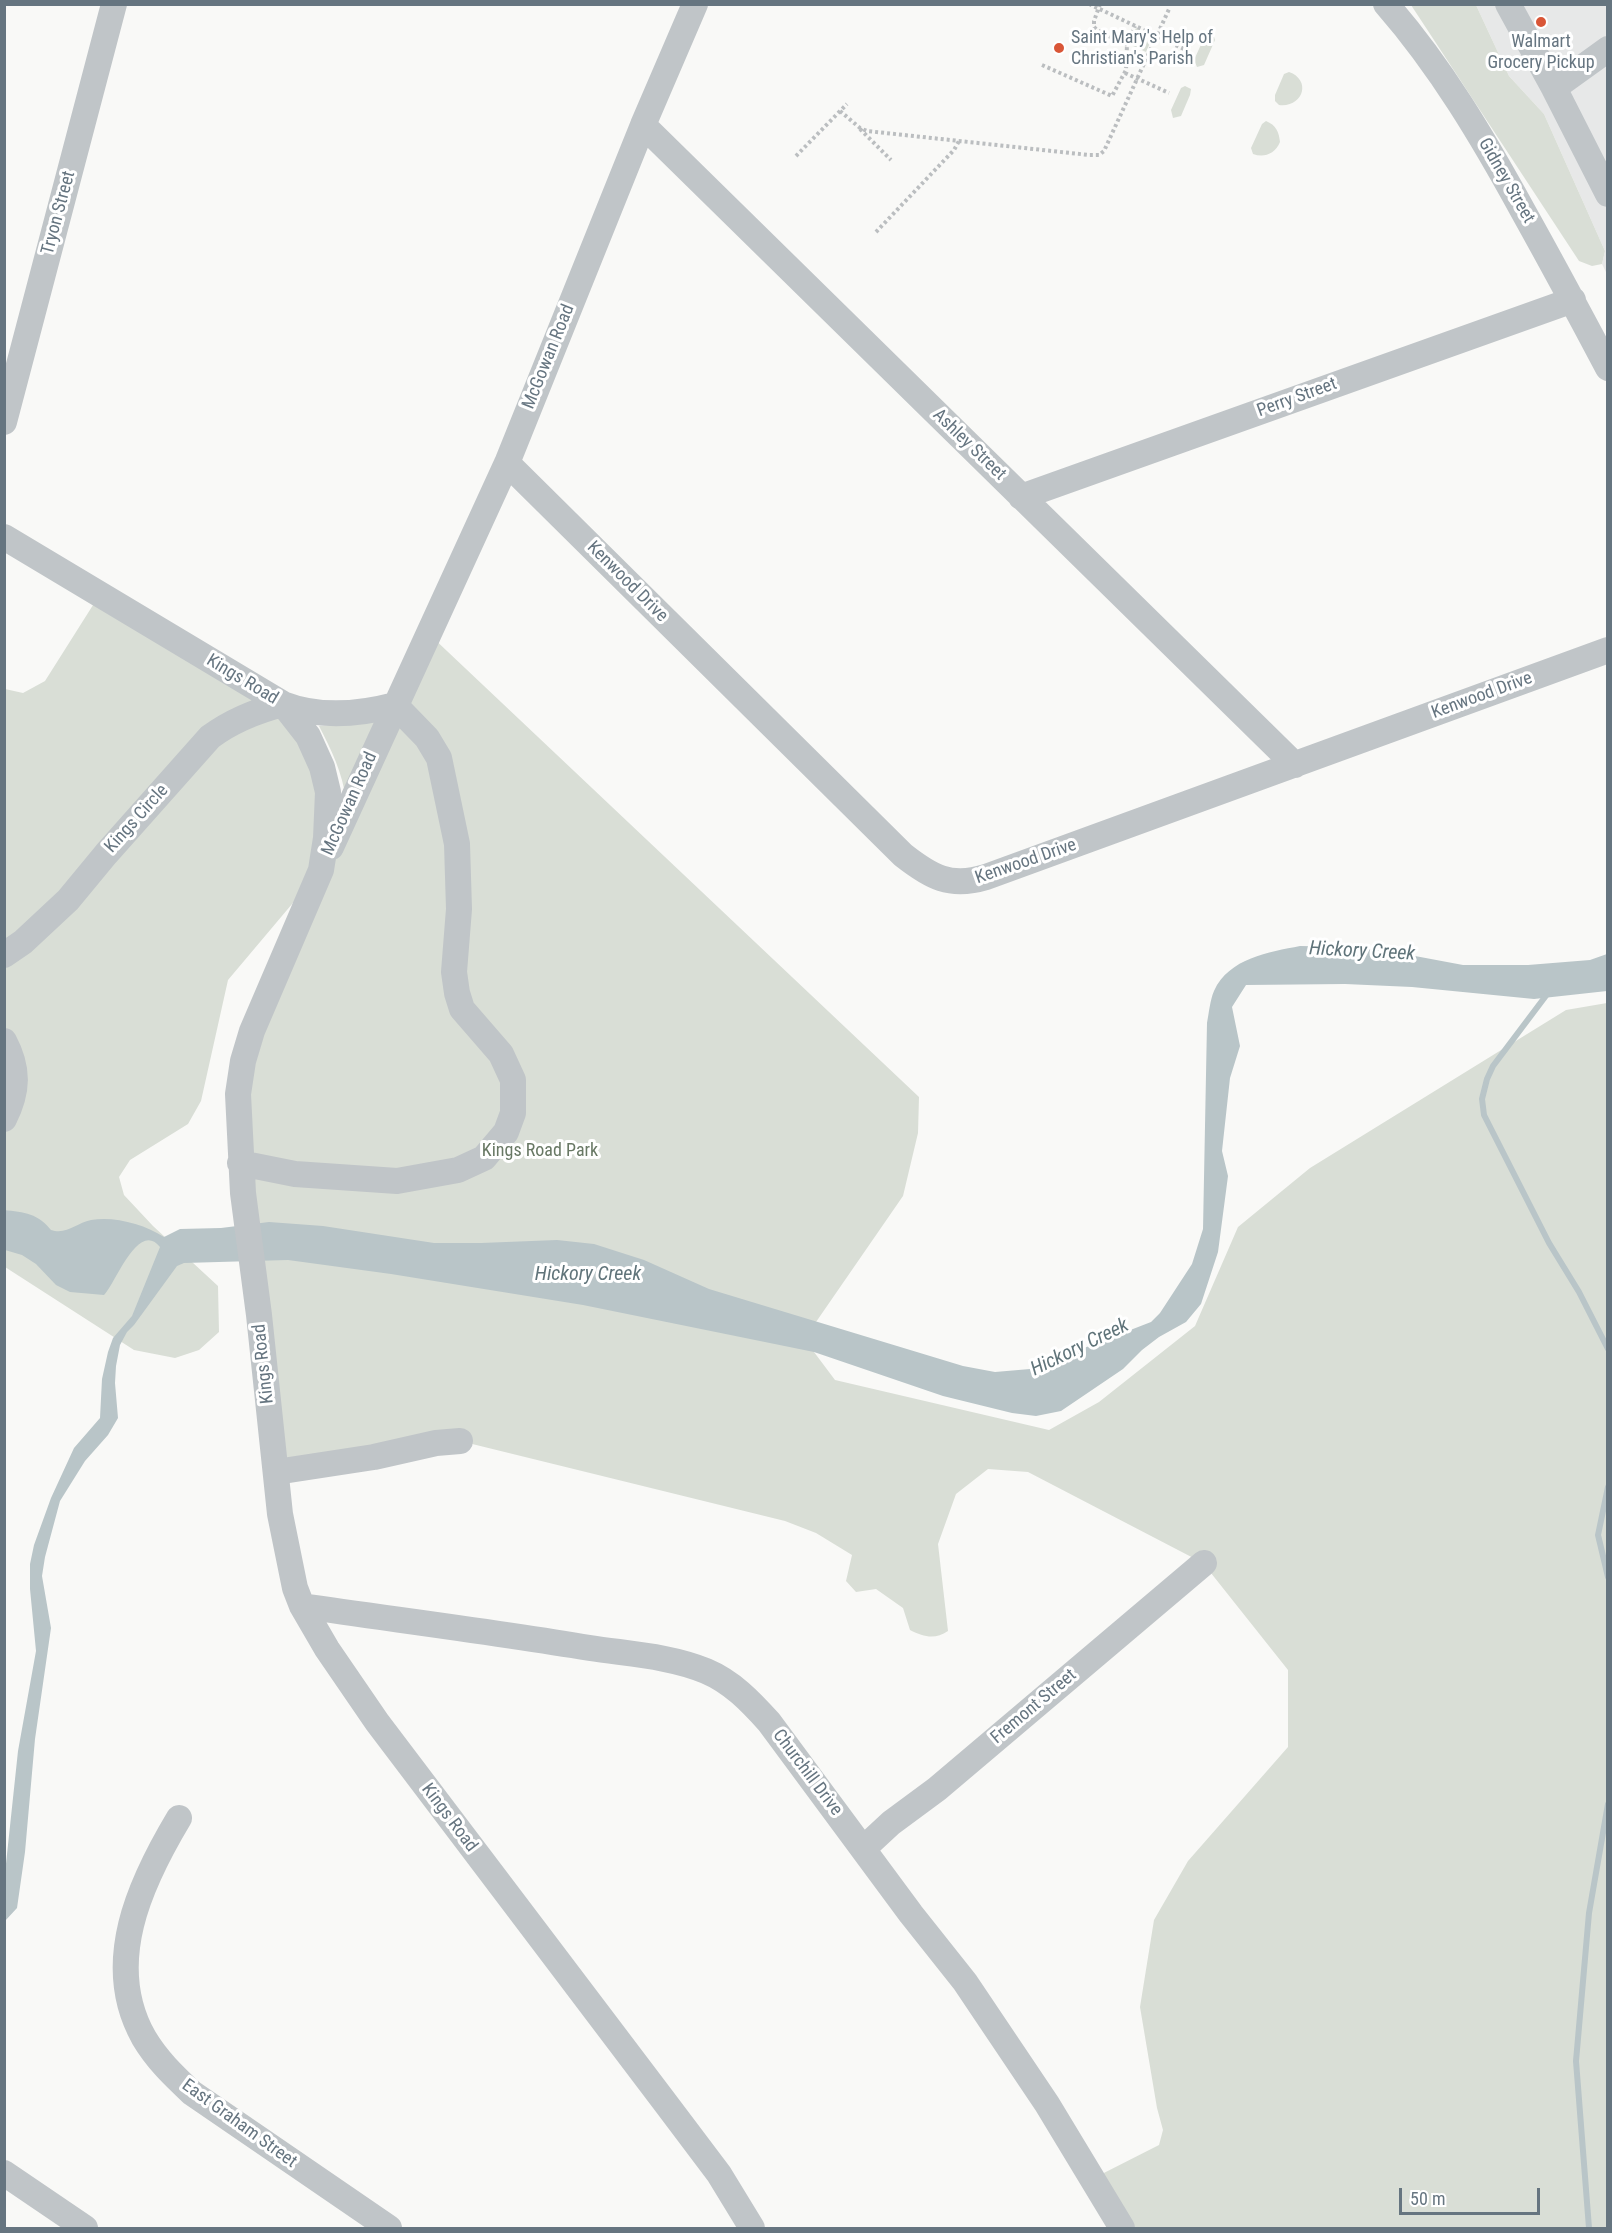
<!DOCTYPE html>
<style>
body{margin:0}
#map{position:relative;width:1612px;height:2233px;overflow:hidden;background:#f9f9f7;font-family:"Roboto Condensed",sans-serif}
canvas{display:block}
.frame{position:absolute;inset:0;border:6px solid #667580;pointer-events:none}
.scale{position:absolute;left:1399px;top:2188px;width:141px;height:27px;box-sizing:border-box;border:3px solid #667580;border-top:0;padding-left:8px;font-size:18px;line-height:21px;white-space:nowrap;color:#667580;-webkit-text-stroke:4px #fff;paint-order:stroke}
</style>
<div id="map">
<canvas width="1612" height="2233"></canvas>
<div class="frame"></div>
<div class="scale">50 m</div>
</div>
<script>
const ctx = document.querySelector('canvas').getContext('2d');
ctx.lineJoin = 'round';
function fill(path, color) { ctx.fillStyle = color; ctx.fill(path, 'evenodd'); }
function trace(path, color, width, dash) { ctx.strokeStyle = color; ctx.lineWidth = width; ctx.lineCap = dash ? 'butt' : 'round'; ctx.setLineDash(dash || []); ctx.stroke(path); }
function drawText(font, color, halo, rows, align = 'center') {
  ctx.font = font + ' "Roboto Condensed",sans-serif'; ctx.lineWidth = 6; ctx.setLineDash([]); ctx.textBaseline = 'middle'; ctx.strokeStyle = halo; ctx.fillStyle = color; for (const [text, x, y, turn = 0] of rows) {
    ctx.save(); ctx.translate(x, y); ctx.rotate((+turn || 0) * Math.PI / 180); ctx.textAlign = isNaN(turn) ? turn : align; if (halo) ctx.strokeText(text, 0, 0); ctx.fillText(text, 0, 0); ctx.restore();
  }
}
fill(new Path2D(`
 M1476,5H1607V274L1602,264L1605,251L1544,114L1509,76Z`), '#e7e8e8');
fill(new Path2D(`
 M1411,5H1476L1509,76L1544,114L1605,251L1602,264L1592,266L1579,261Z
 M1136,28L1153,36L1146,52L1129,44Z
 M1208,35L1214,37L1215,40L1204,65L1197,67L1194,60L1204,38Z
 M1289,72C1312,80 1303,108 1279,105L1275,101V95L1284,74Z
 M1185,86L1191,89L1190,95L1181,116L1173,118L1171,110L1181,88Z
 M1266,121C1276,125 1279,132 1280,142C1275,154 1264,158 1253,154L1251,148L1262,124Z
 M100,594L308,736L326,838L429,634L919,1097L918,1133L903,1196L816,1322L814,1352L835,1380L1049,1430L1099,1402L1195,1326L1238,1227L1310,1168L1566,1010L1607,1003V2228H1122L1092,2179L1159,2145L1163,2130L1157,2108L1140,2007L1154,1920L1188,1861L1288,1747V1670L1203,1563L1028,1472L988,1469L956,1494L938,1544L948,1631C935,1640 924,1637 910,1630L903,1608L876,1589L856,1592L846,1581L852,1555L816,1533L785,1521L460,1441L276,1472L238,1094L319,872L228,980L201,1101L188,1124L130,1160L119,1177L124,1195L153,1226L218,1286L219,1332L199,1350L175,1358L134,1350L5,1267V689L23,693L45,681Z
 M378,721L346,799C342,772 332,751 319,726Z`), '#d9ded6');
fill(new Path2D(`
 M1300,946L1353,947L1399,953L1463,965H1528L1590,960L1607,954V991L1534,999L1412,987L1345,984L1246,985L1232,1007L1240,1046L1230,1078L1222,1151L1228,1176L1218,1252L1201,1304L1186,1322L1159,1337L1142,1350L1123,1369L1061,1411L1036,1416L1012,1413L943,1396L814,1352L583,1305L391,1274L288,1260L184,1263L177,1266L134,1325L127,1332L120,1345L116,1366L115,1383L118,1418L108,1435L85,1461L60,1501L45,1557L42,1576L51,1628L35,1739L25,1852L17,1908L5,1921V1873L18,1751L36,1651L30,1589V1564L34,1545L51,1498L74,1448L100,1418L102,1379L108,1352L113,1338L132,1316L160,1247C138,1220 116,1283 104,1295L70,1292L56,1285L36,1264L22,1255L5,1250L4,1210C24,1212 39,1214 51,1230C67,1235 76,1223 91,1220C114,1216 144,1224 164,1237L180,1229L221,1228L269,1222L323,1226L434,1243H481L557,1240L594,1244L644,1260L709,1289L963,1366L995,1372L1030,1369L1151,1322L1160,1313L1192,1264L1203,1229L1207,1023C1209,1013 1210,1000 1214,991C1229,958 1269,952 1300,946Z`), '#b9c5c8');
trace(new Path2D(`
 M1548,993L1493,1066L1487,1079L1482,1099L1484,1115L1549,1243L1579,1292L1608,1349
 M1608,1487L1598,1535L1608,1577
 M1589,2228L1576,2061L1589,1913L1608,1804`), '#b9c5c8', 6);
trace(new Path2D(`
 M1089,4L1184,49
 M1100,4L1094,21V27L1097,30L1127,45
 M1042,65L1112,96L1126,70L1127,45L1135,26
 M1125,73L1169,93
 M840,111L860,128L867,131L1089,155H1099L1104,151L1170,7
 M860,129L891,160
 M796,156L847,104
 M876,232L954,150L959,141`), '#bbbec0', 4, [3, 3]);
trace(new Path2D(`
 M1386,4C1441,67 1483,138 1523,211C1552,263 1580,315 1608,368
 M1508,4L1554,88L1608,194
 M1554,88L1608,49
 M643,125L1295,765
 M4,422L114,4
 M507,463L903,855C931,877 950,888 986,877L1608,650
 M1021,497L1573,300
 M4,537L283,704L308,736L322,767L328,792L326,838L321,870L252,1031L243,1061L238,1094L243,1193L259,1315L280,1514L295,1588L302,1606L327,1649L377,1722L667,2105L719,2174L752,2228
 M331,847L507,463L643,125L695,4
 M4,955L23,942L68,900L106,854L210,737C233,720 256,711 283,704
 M4,1041C19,1069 18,1091 4,1119
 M240,1163L295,1174L397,1181L458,1170L484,1158L506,1132L513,1113V1080L501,1054L462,1009L457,993L454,972L459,909L457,844L439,758L427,738L395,705C357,715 319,718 283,704
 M276,1472L374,1457L436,1443L460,1441
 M302,1606C398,1620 495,1632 590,1648C628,1654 670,1656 706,1671C732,1682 750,1701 769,1722L911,1914L965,1982L1047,2104L1122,2228
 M179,1818C140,1883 102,1964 144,2038C157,2060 174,2076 192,2093L389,2228
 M863,1849L891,1823L937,1789L1204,1563
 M4,2173L85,2228`), '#c0c5c8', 26);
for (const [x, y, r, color] of [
 [1541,22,6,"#d95637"],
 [1059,48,6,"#d95637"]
]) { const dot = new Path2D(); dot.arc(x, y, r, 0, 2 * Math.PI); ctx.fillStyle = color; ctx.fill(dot); trace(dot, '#fff', 2); }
drawText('18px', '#667580', '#fff', [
 ["Saint Mary's Help of",1071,38],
 ["Christian's Parish",1071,59],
 ["Walmart",1541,42,"center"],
 ["Grocery Pickup",1541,63,"center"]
], 'left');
drawText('18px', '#667580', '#fff', [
 ["Gidney Street",1506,181,60],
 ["Tryon Street",59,213,-75],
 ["McGowan Road",549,357,-68],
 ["Perry Street",1297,398,-20],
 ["Ashley Street",969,445,44],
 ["Kenwood Drive",627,582,45],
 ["Kings Road",242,680,31],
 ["Kenwood Drive",1482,696,-20],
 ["McGowan Road",350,804,-66],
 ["Kings Circle",137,819,-48],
 ["Kenwood Drive",1026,862,-19],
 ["Kings Road",264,1364,-96],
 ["Fremont Street",1034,1707,-40],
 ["Churchill Drive",807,1773,53],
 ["Kings Road",449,1818,53],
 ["East Graham Street",239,2124,36]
]);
drawText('18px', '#687864', '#fff', [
 ["Kings Road Park",540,1151]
]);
drawText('italic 20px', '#60747a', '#fff', [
 ["Hickory Creek",1362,952,3],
 ["Hickory Creek",588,1275],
 ["Hickory Creek",1080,1348,-26]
]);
</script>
